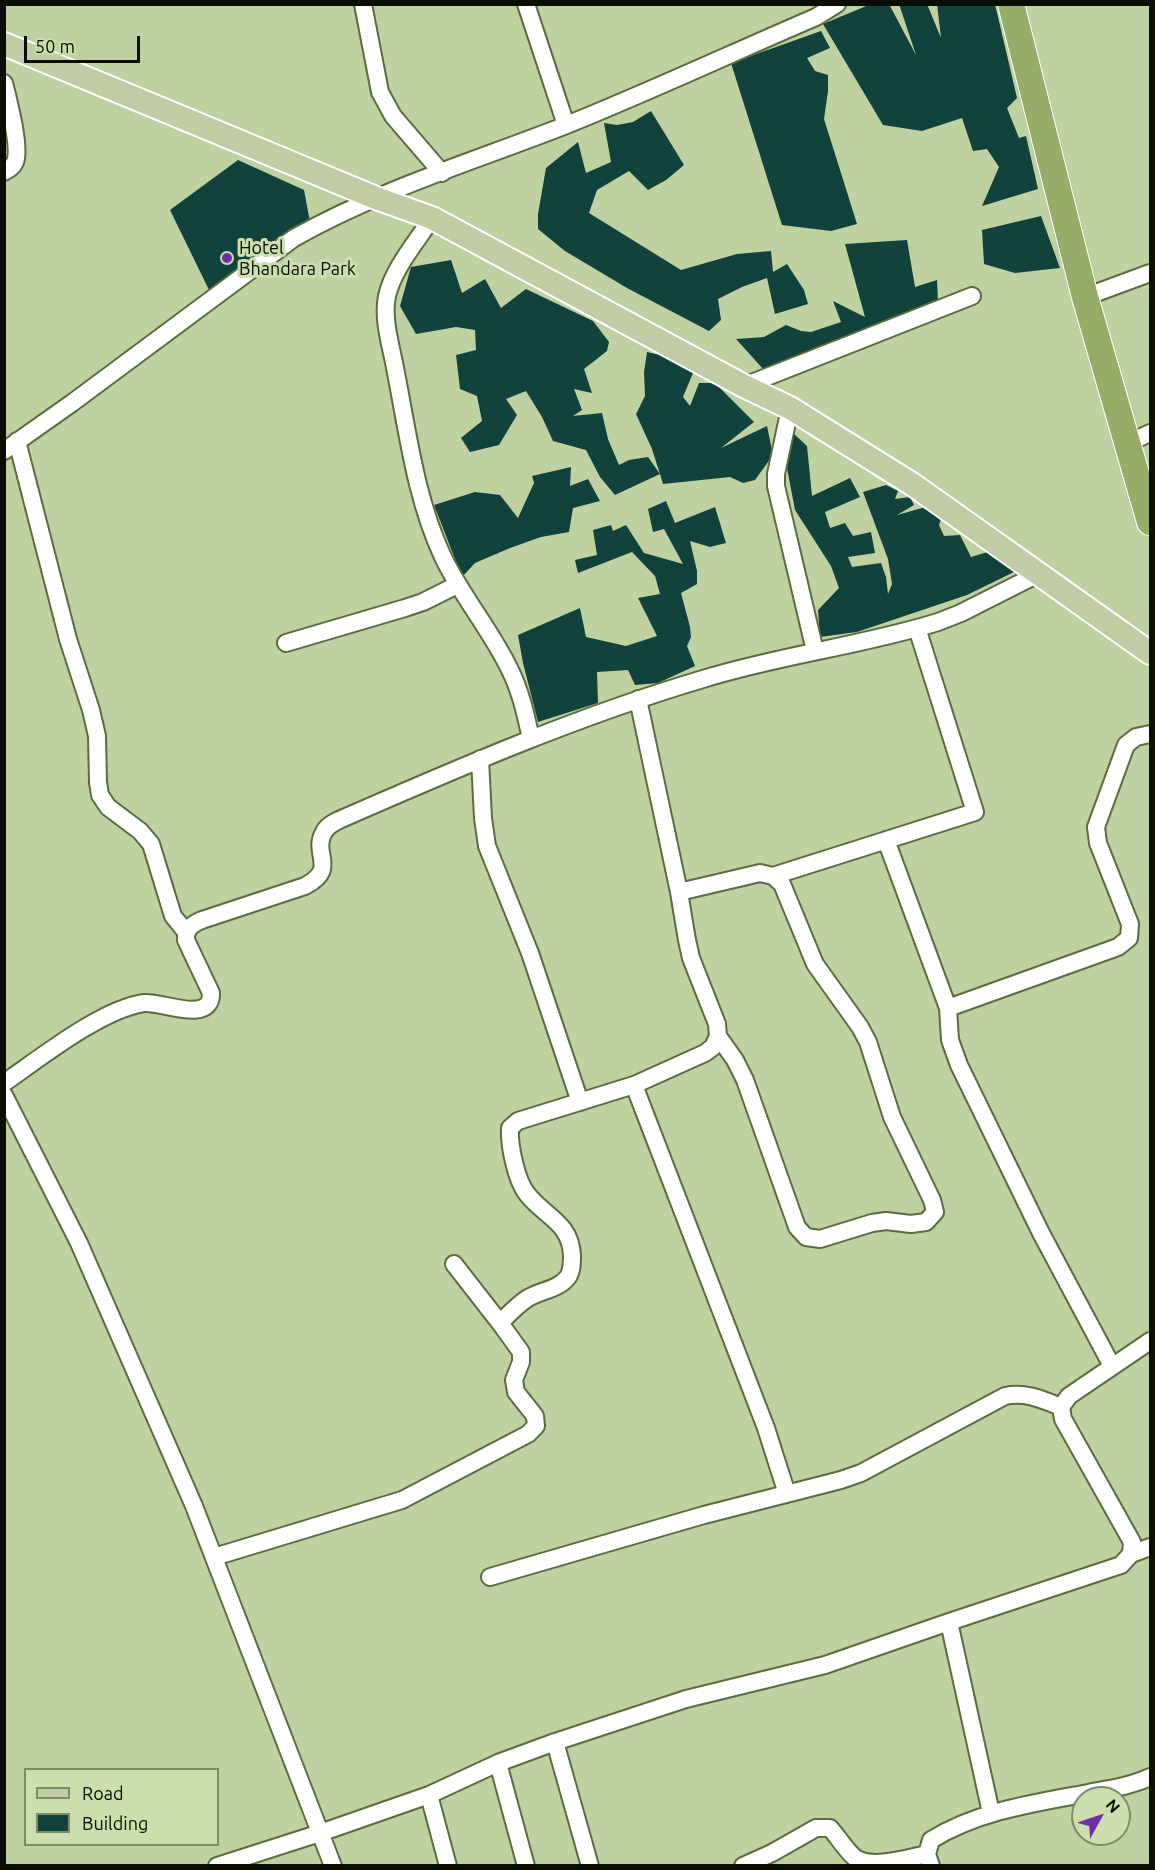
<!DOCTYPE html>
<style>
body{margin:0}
#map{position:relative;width:1155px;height:1870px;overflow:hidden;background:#bfd0a1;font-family:Ubuntu,sans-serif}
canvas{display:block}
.frame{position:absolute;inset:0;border:6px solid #090e01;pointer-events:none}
.legend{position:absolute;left:24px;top:1768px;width:195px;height:78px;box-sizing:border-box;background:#ccddae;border:2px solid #7e8a69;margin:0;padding:8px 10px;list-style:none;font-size:18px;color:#090e01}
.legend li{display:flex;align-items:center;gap:12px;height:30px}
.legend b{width:30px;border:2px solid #7e8a69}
.north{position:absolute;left:1071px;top:1786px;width:60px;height:60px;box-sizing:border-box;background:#ccddae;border:2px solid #7e8a69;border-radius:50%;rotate:50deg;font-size:16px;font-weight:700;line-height:24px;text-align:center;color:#090e01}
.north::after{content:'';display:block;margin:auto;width:21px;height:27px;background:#6d30a6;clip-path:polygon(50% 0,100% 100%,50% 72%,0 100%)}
.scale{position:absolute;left:24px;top:36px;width:116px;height:27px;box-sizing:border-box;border:3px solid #090e01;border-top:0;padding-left:8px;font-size:18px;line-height:21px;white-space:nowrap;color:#090e01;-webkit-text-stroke:4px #ccddae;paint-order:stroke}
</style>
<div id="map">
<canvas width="1155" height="1870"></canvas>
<div class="frame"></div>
<ul class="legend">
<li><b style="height:8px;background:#c0cda4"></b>Road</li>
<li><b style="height:16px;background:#11423c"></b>Building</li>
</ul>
<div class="north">N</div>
<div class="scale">50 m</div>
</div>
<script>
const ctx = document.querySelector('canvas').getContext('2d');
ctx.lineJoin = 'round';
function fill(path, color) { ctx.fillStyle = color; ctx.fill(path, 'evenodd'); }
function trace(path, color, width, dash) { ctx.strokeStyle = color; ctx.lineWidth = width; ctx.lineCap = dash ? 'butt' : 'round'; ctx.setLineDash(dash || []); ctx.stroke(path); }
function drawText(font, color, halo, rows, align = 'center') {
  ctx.font = font + ' Ubuntu,sans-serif'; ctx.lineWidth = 6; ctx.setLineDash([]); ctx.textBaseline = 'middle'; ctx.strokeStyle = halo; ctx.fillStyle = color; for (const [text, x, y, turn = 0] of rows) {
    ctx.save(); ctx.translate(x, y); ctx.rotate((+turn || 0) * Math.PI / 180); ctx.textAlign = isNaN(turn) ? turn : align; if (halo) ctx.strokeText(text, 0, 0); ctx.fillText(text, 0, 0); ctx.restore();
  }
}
fill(new Path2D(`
 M871,4H889L916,55L899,4H927L941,38L937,4H995L1017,98L1007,108L1019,138L1026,136L1038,189L982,206L999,167L987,149L973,151L962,118L922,131L883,125L823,24Z
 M821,31L830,48L807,58L815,71L828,75V91L824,119L857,224L831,231L782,225L731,63Z
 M651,111L684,165L666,180L648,190L629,171L597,190L589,213L681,270L737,254L771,251L773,272L787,264L804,290L808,304L775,314L767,278L742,287L718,299L721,320L709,331L627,288L565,251L538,229V214L546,168L578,142L586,173L611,162L604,123L617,125L633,122Z
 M238,160L304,190L310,222L211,294L170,210Z
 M1041,216L1060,268L1015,273L984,264L982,230Z
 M907,240L915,287L937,280L938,301L764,370L736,339L764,337L786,325L801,331L811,332L841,322L833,301L865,317L845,244Z
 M451,260L462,293L485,279L501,308L526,289L593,321L609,342L607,351L584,369L592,393L574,389L582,410L573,416L602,413L608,439L619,465L629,460L648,457L660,474L652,449L636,414L645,396L644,372L647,352L673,358L693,373L683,397L690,406L699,383H715L754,422L721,448L767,426L773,455L755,480L743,483L730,477L663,484L660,474L615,495L600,477L586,450L553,441L542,417L526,391L506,399L517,415L499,445L470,452L461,438L482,421L477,396L460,389L456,355L476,350L475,330L456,327L416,334L400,306L411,267Z
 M793,433L807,446L812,496L850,478L860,497L825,512L830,528L845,523L853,536L871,532L875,553L848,557L852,567L881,563L886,577L888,594L892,584L888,559L863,492L886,485L898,491L895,499L910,497L914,505L897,515L933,505L942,516L939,525L944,536L960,535L971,557L991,551L1016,571L967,595L857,632L820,637L818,610L839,588L831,566L795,510L787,468Z
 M571,467L570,486L588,479L600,501L573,508L569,532L541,537L510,548L475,563L462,577L434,505L475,492L500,495L518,518L534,483L532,476Z
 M666,501L675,523L715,507L726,543L710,547L690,541L697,571V584L681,593L690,627L691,637L687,646L695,666L658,683L635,685L628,670L597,672L598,703L538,722L523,663L518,635L580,608L586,637L626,646L657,636L638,598L660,594L655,576L632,552L578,573L575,560L597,555L593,530L611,525L613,531L626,525L644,553L683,564L664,529L653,532L648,509Z`), '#11423c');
const minor = new Path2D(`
 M363,4L380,92L393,116L442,173
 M526,4L566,125
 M4,83C8,99 21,148 15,162C13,167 9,169 4,172
 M432,218C417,241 393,269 387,296C382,320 392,349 396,373C408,434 416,500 443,557C462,597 491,630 510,670C521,692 526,716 531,739
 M1085,297L1150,273
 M744,386L972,296
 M790,408L776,474V486L815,651
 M17,441L68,639L91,710L97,736L98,782L100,795L108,807L140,831L151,844L173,916L186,932
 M1126,444L1150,433
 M4,451L72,403L294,238C379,190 474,161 564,126C649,92 732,53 816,17L837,4
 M286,643L405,608L423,602L457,585
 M480,759L483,818L487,846L530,953L580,1102
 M886,840L948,1008L950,1040L959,1065L1041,1233L1112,1366
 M773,876L975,812L917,628
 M679,892L760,873L773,876L782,884L815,964L860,1027L868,1042L892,1117L932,1200L935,1212L926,1222L911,1224L886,1221L872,1223L820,1239L806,1237L797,1227L745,1080L735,1060L718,1036
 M948,1008L1118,947L1129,938L1130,924L1098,843L1096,827L1126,745L1136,737L1150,734
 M4,1083C40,1058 102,1009 144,1003C161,1001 212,1025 211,993L186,940C185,929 192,924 202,920L305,886C339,868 311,854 324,832C327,826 333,823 339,820C458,768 578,716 703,679C780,655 861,646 938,622L961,613L1038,574
 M634,1085L766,1428L787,1494
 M4,1095L79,1243L194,1506L333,1866
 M500,1323C509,1314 517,1305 528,1298C541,1290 558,1290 568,1277C572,1271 572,1262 572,1255C570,1222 545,1217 527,1194C516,1180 509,1145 510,1128L518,1121L634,1085L705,1053L713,1047L718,1036L717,1024L691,958L687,940L679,892L638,699
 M1131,1554L1150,1547
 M214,1557L402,1500L528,1434L536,1426L535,1416L516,1392L514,1380L521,1362V1352L500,1323L454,1264
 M490,1577L704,1515L841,1480L861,1473L1005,1396C1026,1392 1041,1399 1061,1407
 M949,1622L991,1813
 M555,1742L590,1866
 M498,1763L526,1866
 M429,1795L448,1866
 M217,1866L320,1833L429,1795L498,1763L555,1742L686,1699L825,1665L949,1622L1121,1565L1131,1554L1132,1542L1063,1419L1061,1407L1069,1396L1150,1341
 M743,1866L772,1853L816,1828H830C838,1837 845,1849 854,1857C871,1870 908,1858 927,1854
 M931,1866L927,1854L931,1840C978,1811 1034,1803 1088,1793C1109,1789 1131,1786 1150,1777`);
const major = new Path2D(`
 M4,44L376,198L432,218L744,386L790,408L912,484L1150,653`);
const highway = new Path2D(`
 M1011,4L1085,297L1150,522`);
trace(minor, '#5d6b41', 20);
trace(major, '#fff', 26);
trace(highway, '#fff', 28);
trace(minor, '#fff', 16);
trace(major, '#c0cda4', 22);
trace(highway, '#96ac68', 26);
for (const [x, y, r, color] of [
 [227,258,6,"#6d30a6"]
]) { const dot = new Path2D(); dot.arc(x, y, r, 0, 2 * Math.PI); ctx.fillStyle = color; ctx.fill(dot); trace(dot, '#ccddae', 2); }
drawText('18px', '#090e01', '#ccddae', [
 ["Hotel",239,248],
 ["Bhandara Park",239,269]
], 'left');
</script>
